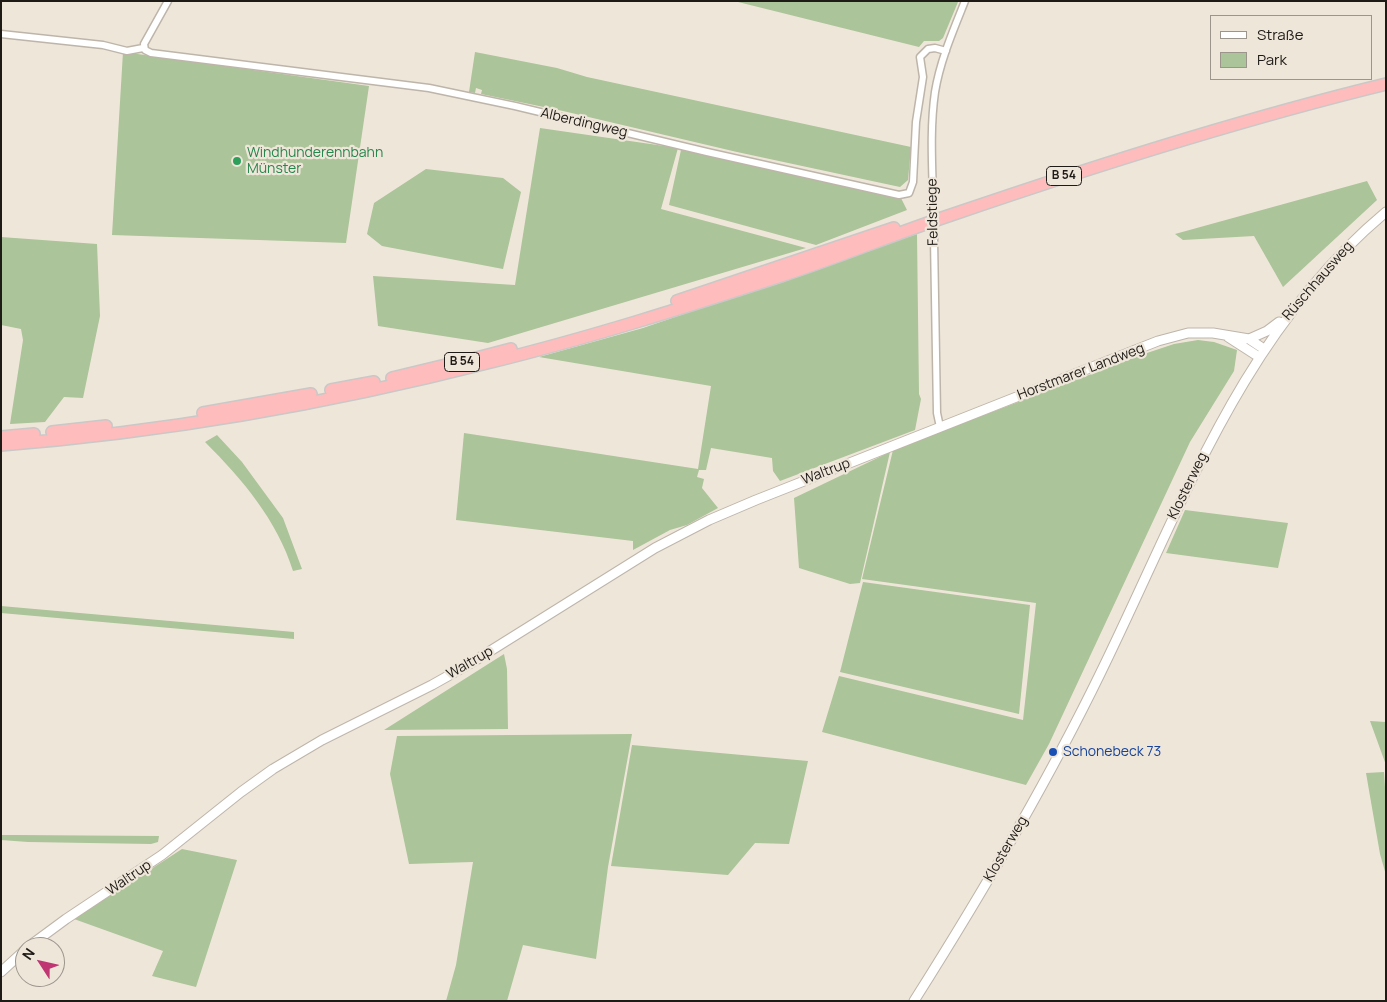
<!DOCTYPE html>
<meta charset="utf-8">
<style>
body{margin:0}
#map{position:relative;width:1387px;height:1002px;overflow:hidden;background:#efe6da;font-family:Manrope,sans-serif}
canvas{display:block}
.frame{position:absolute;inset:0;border:2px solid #1e1b17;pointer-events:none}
.legend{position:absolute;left:1210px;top:15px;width:162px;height:65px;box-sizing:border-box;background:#efe6da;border:1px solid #9b958c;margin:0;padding:6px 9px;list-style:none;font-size:15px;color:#1e1b17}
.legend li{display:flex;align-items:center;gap:10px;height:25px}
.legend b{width:25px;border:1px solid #9b958c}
.north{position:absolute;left:15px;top:937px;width:50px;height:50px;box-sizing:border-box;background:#efe6da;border:1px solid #9b958c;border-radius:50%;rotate:305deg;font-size:14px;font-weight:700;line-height:20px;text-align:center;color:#1e1b17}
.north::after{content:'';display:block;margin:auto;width:18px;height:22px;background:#bf3673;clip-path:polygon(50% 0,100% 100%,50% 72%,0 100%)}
</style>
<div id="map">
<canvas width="1387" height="1002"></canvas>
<div class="frame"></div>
<ul class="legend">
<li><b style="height:6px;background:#fff"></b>Straße</li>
<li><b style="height:14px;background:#abc499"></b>Park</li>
</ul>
<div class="north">N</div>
</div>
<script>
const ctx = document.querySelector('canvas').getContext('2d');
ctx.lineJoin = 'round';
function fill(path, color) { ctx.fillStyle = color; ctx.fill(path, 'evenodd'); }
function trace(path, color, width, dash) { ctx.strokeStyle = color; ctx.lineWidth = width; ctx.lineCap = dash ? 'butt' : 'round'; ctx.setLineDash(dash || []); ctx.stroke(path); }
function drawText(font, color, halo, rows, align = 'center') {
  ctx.font = font + ' Manrope,sans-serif'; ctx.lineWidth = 4.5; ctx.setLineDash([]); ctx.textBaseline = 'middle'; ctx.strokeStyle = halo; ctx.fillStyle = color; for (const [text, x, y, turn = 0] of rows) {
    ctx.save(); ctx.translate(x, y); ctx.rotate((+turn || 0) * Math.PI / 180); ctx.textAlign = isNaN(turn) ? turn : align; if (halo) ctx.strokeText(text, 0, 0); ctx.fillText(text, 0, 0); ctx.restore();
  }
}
fill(new Path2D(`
 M734,1H961L958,2L943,38L939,41H924L919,47Z
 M123,52L369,86L346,243L112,235Z
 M475,52L557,68L587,77L911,147L908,180L900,187L737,152L563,111L481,94L482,90L476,88L475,93L469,92Z
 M540,128L678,148L661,209L806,248L488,343L378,326L373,276L515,285Z
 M681,150L901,198L907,210L816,245L669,205Z
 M426,169L503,178L521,192L503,269L382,246L367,234L374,203Z
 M1367,181L1377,200L1283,287L1254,236L1183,240L1175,234Z
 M917,234L919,394L921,399L915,430L780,481L773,471L772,458L711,448L706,470H699L697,477L704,479L702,488L718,508L687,525L670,530L633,550V541L456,520L464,433L698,469L711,386L539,357L643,328Z
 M1,237L97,244L100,316L83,398L64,397L45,422L10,424L23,340L21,329L1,325Z
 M1198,340L1214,342L1237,350L1234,371L1190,442L1049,744L1026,785L822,732L839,676L1023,720L1036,603L862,579L893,450L1141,355L1174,344Z
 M217,435L242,462L283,518L302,569L293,571C277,520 243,480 205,442Z
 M890,452L860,583L850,584L799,568L794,498Z
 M1185,510L1288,523L1278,568L1166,553Z
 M863,582L1030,605L1019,714L840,672Z
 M1,606L294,632V639L1,613Z
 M504,654L507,669L508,729L384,730Z
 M1370,721L1386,722V765Z
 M632,734L608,867L596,959L523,945L507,1001H446L456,965L473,862L409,864L390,774L397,736Z
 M632,745L808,761L789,844L755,843L728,875L611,866Z
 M1384,772L1386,802V875L1380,854L1366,773Z
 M1,835H16L159,836L158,842L151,844L28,842L1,840Z
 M182,849L237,860L196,987L152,976L163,951L74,919Z`), '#abc499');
const street = new Path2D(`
 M168,1L144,44L145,50L151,53L429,88L515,106L707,152L899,195L909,193L913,182L916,122L923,77L920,57L928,49L935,48L946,51
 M1,34L103,45L127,51L143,48
 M933,196C932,162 930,127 935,92C940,61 953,31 965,1
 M934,239L937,413L940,427`);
const secondary = new Path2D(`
 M1228,337L1259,357
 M1249,339L1267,331L1279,322
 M28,947L66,919L162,855L241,792L273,769L322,740L432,685L471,663L655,548L709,520L756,500L1158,341L1188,333H1213L1249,339L1264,349
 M1,972L25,950
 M914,1001C981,895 1045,787 1100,674C1181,509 1241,333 1386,212`);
const highway = new Path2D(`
 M677,301L894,228
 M465,361L511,349
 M392,378L450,364
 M331,390L374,382
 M203,413L311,394
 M52,432L106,426
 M1,437L34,434
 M1,445C166,432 331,403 491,362C589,338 686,307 781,276C839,257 894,234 951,215C1094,166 1238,120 1386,84`);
trace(street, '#beb5aa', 9);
trace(secondary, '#beb5aa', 11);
trace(highway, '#c9c8c7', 14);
trace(street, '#fff', 6);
trace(secondary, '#fff', 9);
trace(highway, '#ffbcbc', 11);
const streetBridge = new Path2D(`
 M933,196L934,239`);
trace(streetBridge, '#beb5aa', 9, []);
trace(streetBridge, '#fff', 6);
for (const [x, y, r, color] of [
 [237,161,5,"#2e9e5b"],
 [1053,752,5,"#1a4fb4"]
]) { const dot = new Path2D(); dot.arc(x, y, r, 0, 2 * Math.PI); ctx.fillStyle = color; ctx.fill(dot); trace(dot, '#efe6da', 2); }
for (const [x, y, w] of [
 [1064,176,35],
 [462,362,35]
]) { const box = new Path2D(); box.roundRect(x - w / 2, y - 9.5, w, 19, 4); ctx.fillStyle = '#efe6da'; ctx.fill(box); trace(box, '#1e1b17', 1); }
drawText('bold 12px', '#1e1b17', null, [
 ["B 54",1064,176],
 ["B 54",462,362]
]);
drawText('14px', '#1e1b17', '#efe6da', [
 ["Alberdingweg",584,123,13],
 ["Feldstiege",933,212,-91],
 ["Rüschhausweg",1318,281,-49],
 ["Horstmarer Landweg",1081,372,-21],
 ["Waltrup",826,472,-21],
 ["Klosterweg",1188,486,-64],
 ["Waltrup",470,663,-30],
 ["Klosterweg",1006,849,-60],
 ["Waltrup",129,878,-34]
]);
drawText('14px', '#27864d', '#efe6da', [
 ["Windhunderennbahn",247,153],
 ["Münster",247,169]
], 'left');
drawText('14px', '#164399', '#efe6da', [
 ["Schonebeck 73",1063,752]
], 'left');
</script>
